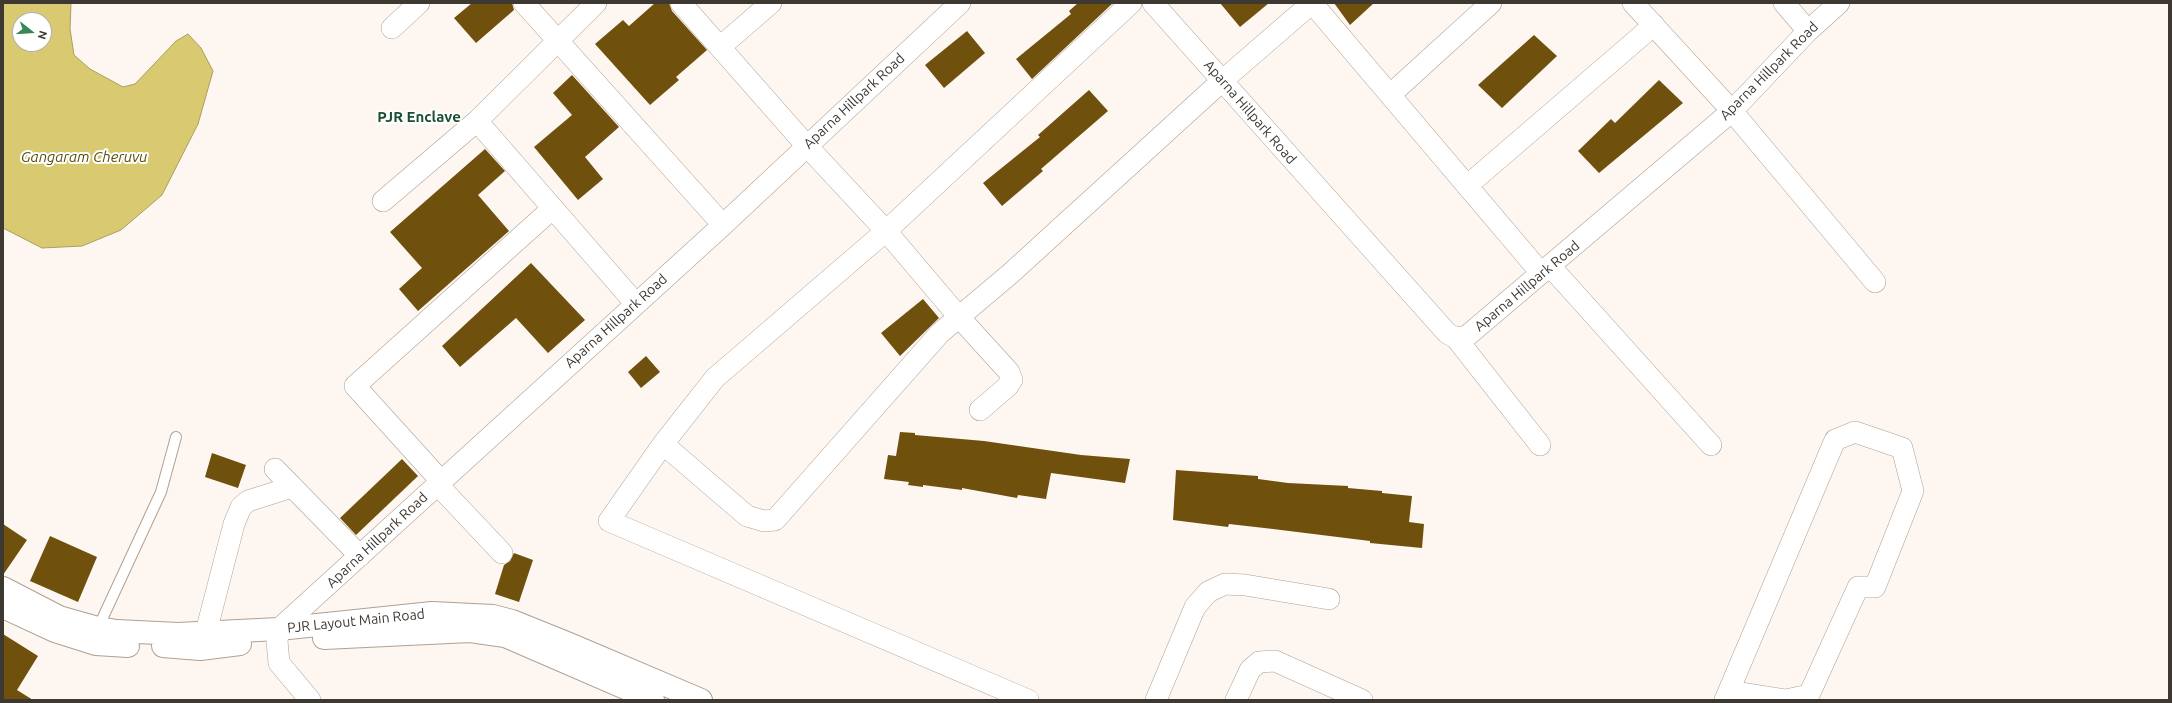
<!DOCTYPE html>
<style>
body{margin:0}
#map{position:relative;width:2172px;height:703px;overflow:hidden;background:#fdf6f1;font-family:Ubuntu,sans-serif}
canvas{display:block}
.frame{position:absolute;inset:0;border:4px solid #3e3832;pointer-events:none}
.north{position:absolute;left:12px;top:12px;width:40px;height:40px;box-sizing:border-box;background:#fff;border:1px solid #b2afad;border-radius:50%;rotate:107deg;font-size:11px;font-weight:700;line-height:16px;text-align:center;color:#3e3832}
.north::after{content:'';display:block;margin:auto;width:14px;height:18px;background:#388758;clip-path:polygon(50% 0,100% 100%,50% 72%,0 100%)}
</style>
<div id="map">
<canvas width="2172" height="703"></canvas>
<div class="frame"></div>
<div class="north">N</div>
</div>
<script>
const ctx = document.querySelector('canvas').getContext('2d');
ctx.lineJoin = 'round';
function fill(path, color) { ctx.fillStyle = color; ctx.fill(path, 'evenodd'); }
function trace(path, color, width, dash) { ctx.strokeStyle = color; ctx.lineWidth = width; ctx.lineCap = dash ? 'butt' : 'round'; ctx.setLineDash(dash || []); ctx.stroke(path); }
function drawText(font, color, halo, rows, align = 'center') {
  ctx.font = font + ' Ubuntu,sans-serif'; ctx.lineWidth = 4; ctx.setLineDash([]); ctx.textBaseline = 'middle'; ctx.strokeStyle = halo; ctx.fillStyle = color; for (const [text, x, y, turn = 0] of rows) {
    ctx.save(); ctx.translate(x, y); ctx.rotate((+turn || 0) * Math.PI / 180); ctx.textAlign = isNaN(turn) ? turn : align; if (halo) ctx.strokeText(text, 0, 0); ctx.fillText(text, 0, 0); ctx.restore();
  }
}
const water = new Path2D(`
 M3,3H71L70,29L74,55L90,69L123,87L135,84L176,41L188,34L201,48L213,71L198,124L162,195L121,230L82,246L42,248L3,228ZM20,20H44V44H20Z`);
fill(water, '#d9ca72');
trace(water, '#aa9e5f', 1);
fill(new Path2D(`
 M472,3H512L514,10L476,43L454,18Z
 M655,3H669L672,11L707,50L676,77L679,80L650,105L595,44L623,20L629,26Z
 M1078,3H1113L1032,79L1016,59L1071,14L1069,11Z
 M1220,3H1269L1240,27Z
 M1334,3H1374L1350,25Z
 M967,31L985,53L944,88L925,65Z
 M1534,35L1557,56L1502,108L1478,85Z
 M572,75L619,127L585,157L603,179L578,200L534,147L572,115L553,93Z
 M1659,80L1683,103L1599,173L1578,151L1611,119L1615,123Z
 M1089,90L1108,111L1041,169L1043,171L1002,206L983,183L1040,137L1038,135Z
 M485,149L505,171L478,195L509,231L418,311L399,289L422,268L390,232Z
 M531,263L585,320L548,353L516,318L460,367L442,346Z
 M923,299L939,318L900,356L881,333Z
 M646,356L660,372L641,388L628,372Z
 M900,432L915,433V435L984,441L1081,455L1130,459L1125,483L1051,473L1046,499L1018,495L1017,498L962,488V490L923,485V487L908,485L909,482L884,479L888,455L896,456Z
 M212,453L246,465L238,488L205,477Z
 M402,459L418,476L356,535L340,518Z
 M1176,470L1258,476V479L1288,483L1348,486V488L1382,491V493L1412,496L1409,522L1424,524L1422,548L1370,543V541L1273,529L1229,524L1228,527L1173,520Z
 M3,524L27,540L3,575Z
 M50,536L97,557L78,602L30,581Z
 M514,553L533,560L519,602L495,594L504,565L510,561Z
 M3,634L38,656L17,690L33,700H3Z`), '#6f500d');
const service = new Path2D(`
 M98,628L161,492L176,437`);
const minor = new Path2D(`
 M524,3L723,225
 M1153,3L1447,333L1456,338L1467,336L1732,111L1808,31L1839,3
 M1312,3L1541,273
 M1633,3L1732,111L1875,282
 M1784,3L1808,31
 M392,28L419,3
 M720,47L771,3
 M1390,95L1491,3
 M477,121L636,304
 M1468,185L1654,25
 M383,201L477,121L596,3
 M1550,266L1711,445
 M1456,338L1540,445
 M980,410L1008,386L1012,380L1009,372L959,317L1010,274L1223,80L1312,3
 M663,444L747,516L764,521L775,520L940,333L959,317L886,231L806,145L681,3
 M275,469L360,556
 M441,481L355,386L553,208
 M437,484L502,553
 M206,632L234,524L241,507L248,501L292,487
 M310,700L279,663L277,641L279,629L723,225L960,3
 M1028,700L609,521L663,444L715,378L886,231L1131,3
 M1156,700L1195,607L1208,592L1225,584L1245,585L1329,599
 M1236,700L1250,670L1259,662L1275,661L1362,700
 M1725,700L1835,440L1855,432L1902,448L1913,491L1875,587H1858L1809,695L1786,700L1729,691`);
const tertiary = new Path2D(`
 M3,588L59,617L98,628L117,631L178,634L279,629L432,613L493,616L512,621L569,644L701,700
 M3,607L55,631L96,644L128,646
 M324,638L470,631L505,636L653,700
 M163,646L200,649L240,644`);
trace(service, '#afa093', 12);
trace(minor, '#afa093', 22);
trace(tertiary, '#afa093', 24);
trace(service, '#fff', 10);
trace(minor, '#fff', 21);
trace(tertiary, '#fff', 22);
drawText('14px', '#3e3832', '#fff', [
 ["Aparna Hillpark Road",1769,71,-45],
 ["Aparna Hillpark Road",854,101,-43],
 ["Aparna Hillpark Road",1250,112,49],
 ["Aparna Hillpark Road",1527,286,-40],
 ["Aparna Hillpark Road",616,321,-42],
 ["Aparna Hillpark Road",377,540,-43],
 ["PJR Layout Main Road",356,621,-6]
]);
drawText('bold 15px', '#18502f', '#fff', [
 ["PJR Enclave",419,117]
]);
drawText('italic 15px', '#594e08', '#fff', [
 ["Gangaram Cheruvu",84,157]
]);
</script>
